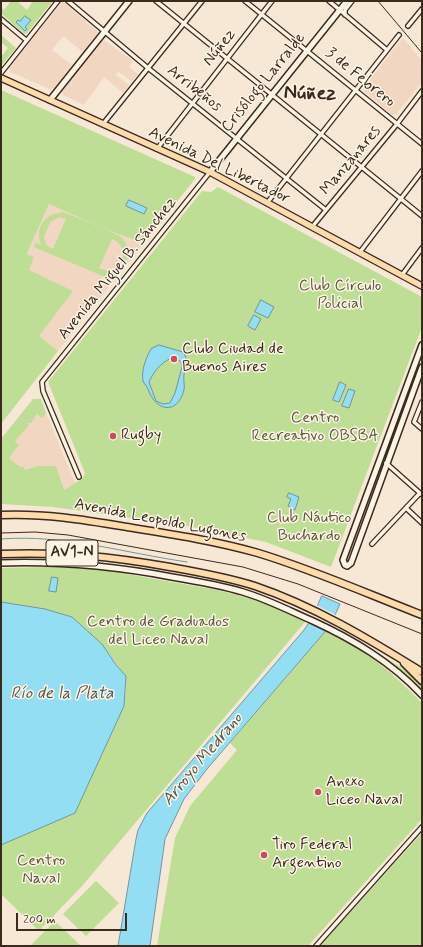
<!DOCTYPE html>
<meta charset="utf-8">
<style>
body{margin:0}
#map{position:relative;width:423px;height:947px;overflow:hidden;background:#f7e7d5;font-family:Mynerve,sans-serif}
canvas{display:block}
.frame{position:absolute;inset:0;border:2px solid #3b2a1e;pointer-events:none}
.scale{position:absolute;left:16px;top:913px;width:111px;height:18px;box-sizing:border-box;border:2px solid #3b2a1e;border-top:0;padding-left:5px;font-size:12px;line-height:14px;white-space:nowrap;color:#3b2a1e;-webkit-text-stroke:3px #fcf5e5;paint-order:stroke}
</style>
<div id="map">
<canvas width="423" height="947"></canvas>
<div class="frame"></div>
<div class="scale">200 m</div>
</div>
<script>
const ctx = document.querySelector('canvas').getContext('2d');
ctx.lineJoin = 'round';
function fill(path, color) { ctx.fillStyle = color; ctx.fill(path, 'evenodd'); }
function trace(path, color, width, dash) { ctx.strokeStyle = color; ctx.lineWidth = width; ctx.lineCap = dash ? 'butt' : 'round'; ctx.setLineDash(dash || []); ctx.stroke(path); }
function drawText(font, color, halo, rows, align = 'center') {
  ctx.font = font + ' Mynerve,sans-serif'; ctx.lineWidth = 3; ctx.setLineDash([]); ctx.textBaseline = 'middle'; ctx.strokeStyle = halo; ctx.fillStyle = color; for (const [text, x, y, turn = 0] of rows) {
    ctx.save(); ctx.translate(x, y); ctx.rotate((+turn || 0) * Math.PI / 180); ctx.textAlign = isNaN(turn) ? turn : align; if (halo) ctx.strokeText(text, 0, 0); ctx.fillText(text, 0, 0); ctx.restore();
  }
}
fill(new Path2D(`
 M63,1L98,32L83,52L63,36L52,50L72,65L54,88L50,89L10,72L9,68Z
 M403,38L422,61V82L396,114L392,115L364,91V87Z
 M104,40L133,61L129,67L138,74L132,82L118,71L116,75L129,85L123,93L104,77L84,105L63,95L62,92Z
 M49,204L107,230L144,243L58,351L38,336L27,255Z
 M46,413L75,483L64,490L37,466L25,470L24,467L19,466L9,458L19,445L15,441L29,424L27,423L29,421L31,422L37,414L42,418Z`), '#f1d6c2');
fill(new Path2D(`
 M11,1H17L27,10L33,1H53L27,33L24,34L1,13V7L4,10Z
 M1,35L16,48L1,66V57L8,48L1,42Z
 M1,90L195,177V179L144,243L107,230L49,204L27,254L34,257L29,270L73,291L39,336L58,351L1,424Z
 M218,187L422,297V327L331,567L266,542L187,526L54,507L1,504V439L33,399H41L46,413L42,418L37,414L31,423H27L29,425L15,441L19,445L9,458L19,466L24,467L25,470L37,466H56L64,490L83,478L85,473L48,382L202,191L211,192Z
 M63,212C73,216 117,233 122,238C128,245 130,253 126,261C121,271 115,274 105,277L34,247L35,243L41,245C35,226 44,215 63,212ZM60,217L66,219L53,249L47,246L44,237L50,222ZM112,239C134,248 120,278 99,268Z
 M49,567L98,569L217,590L246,597L273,607L305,622L82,886L39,931L1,894V845L75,813L124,706L126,688L124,675L102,644L72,617L45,609L1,602V568Z
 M326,631C364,648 393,673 422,703V819L308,946H157L175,838L190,806L237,750L230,743Z
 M358,640L400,667L422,684V692L396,666Z
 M422,833V946H320Z
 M96,881L119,903L86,936L63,914Z
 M55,921L81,946H30Z`), '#bedd95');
const water = new Path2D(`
 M25,16L31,20L25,27L27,29L25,31L16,22L18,20L20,21Z
 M129,200L147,208L144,214L126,206Z
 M261,300L274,307L268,318L255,312Z
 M254,315L261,319L255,330L248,326Z
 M159,345L183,352C191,364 184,364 184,375C183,380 185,385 184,390C177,416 155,411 148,389C147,386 144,384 143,381C141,370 146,358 151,349ZM171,358L179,360L182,364V367L175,393L170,403L163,404L156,401L149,382C154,371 160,364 171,358Z
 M340,382L346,385L339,402L333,400Z
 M349,389L355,391L349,408L342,406Z
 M289,493L299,497L295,510L288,506L291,499L287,497Z
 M52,577L58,578L56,592L49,591Z
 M322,596L340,604L330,626L207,769L184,799L165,839L150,946H118L136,839L138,830L147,813L304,630L312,618Z
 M1,602L45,609L72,617L102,644L116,665L126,676L124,706L75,813L1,845Z`);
fill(water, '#93def3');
trace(water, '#70969e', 1);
fill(new Path2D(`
 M316,605L336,615L328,632L307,622Z`), '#f7e7d5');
trace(new Path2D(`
 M1,539C63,534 125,553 187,562`), '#70969e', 1);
const street = new Path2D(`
 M68,1L148,68L326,210
 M156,1L422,216
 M245,1L422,144
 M329,1L387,50
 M345,15V10L352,1
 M1,19L26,40
 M408,26L422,9
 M1,73L58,1
 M103,124L202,1
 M157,149L272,1
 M267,203L399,35
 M312,227L397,124L422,91
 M360,252L422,171
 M402,275L422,248
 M422,402L414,422L422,429
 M386,463L421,494
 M79,477L43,391L42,382L210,172
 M406,508L422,523
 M372,544L420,493
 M316,946L422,827`);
const secondary = new Path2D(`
 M50,100L129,1
 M210,172L347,1
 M422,345L343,560L345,565L347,566L351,563L422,367
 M1,563C61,561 113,566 172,577C196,581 220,585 243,592C267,599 290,611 313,621C354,640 391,662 422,695`);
const primary = new Path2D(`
 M1,78L210,172L422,286`);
const highway = new Path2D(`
 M1,515C44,513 85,520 127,527C171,534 216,541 258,553C314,570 368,594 422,615
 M1,554C62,552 109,556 170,567C198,572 227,577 255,586C314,606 369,639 422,672
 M404,663L422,681`);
trace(street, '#3b2a1e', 6);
trace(secondary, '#3b2a1e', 8);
trace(primary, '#3b2a1e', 8);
trace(highway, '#3b2a1e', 9);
trace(street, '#fcf5e5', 3.5);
trace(secondary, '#fcf5e5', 5);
trace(primary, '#fddbac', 5.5);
trace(highway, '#fddbac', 6);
trace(new Path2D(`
 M378,1L422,53
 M1,533L35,532L68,535L243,567L298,584L422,634`), '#3b2a1e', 1);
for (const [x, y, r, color] of [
 [174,359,4,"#d1495b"],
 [113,436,4,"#d1495b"],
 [318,792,4,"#d1495b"],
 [264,855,4,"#d1495b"]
]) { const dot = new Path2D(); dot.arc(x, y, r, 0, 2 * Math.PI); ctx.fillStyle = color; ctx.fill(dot); trace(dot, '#fcf5e5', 1.5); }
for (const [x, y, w] of [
 [72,553,52]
]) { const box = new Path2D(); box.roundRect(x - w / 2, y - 13, w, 26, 3); ctx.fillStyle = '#fcf5e5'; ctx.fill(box); trace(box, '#3b2a1e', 1); }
drawText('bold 15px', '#3b2a1e', null, [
 ["AV1-N",72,553]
]);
drawText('16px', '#3b2a1e', '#fcf5e5', [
 ["Núñez",220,48,-51],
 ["3 de Febrero",360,78,39],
 ["Crisólogo Larralde",264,83,-51],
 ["Arribeños",194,89,38],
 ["Manzanares",351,161,-50],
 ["Avenida Del Libertador",219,166,26],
 ["Avenida Miguel B. Sánchez",118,269,-51],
 ["Avenida Leopoldo Lugones",160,521,11]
]);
drawText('16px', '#5c573c', '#fcf5e5', [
 ["Club Círculo",340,287],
 ["Policial",340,305],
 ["Centro",315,419],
 ["Recreativo OBSBA",315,437],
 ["Club Náutico",309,519],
 ["Buchardo",309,537],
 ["Centro de Graduados",158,623],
 ["del Liceo Naval",158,641],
 ["Centro",41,862],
 ["Naval",41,880]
]);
drawText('16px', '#3b2a1e', '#fcf5e5', [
 ["Club Ciudad de",182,350],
 ["Buenos Aires",182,368],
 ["Rugby",121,436],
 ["Anexo",326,783],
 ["Liceo Naval",326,801],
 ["Tiro Federal",272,846],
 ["Argentino",272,864]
], 'left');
drawText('italic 17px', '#515753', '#fcf5e5', [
 ["Río de la Plata",62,694],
 ["Arroyo Medrano",203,760,-50]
]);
drawText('bold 20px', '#3b2a1e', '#fcf5e5', [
 ["Núñez",310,95]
]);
</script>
